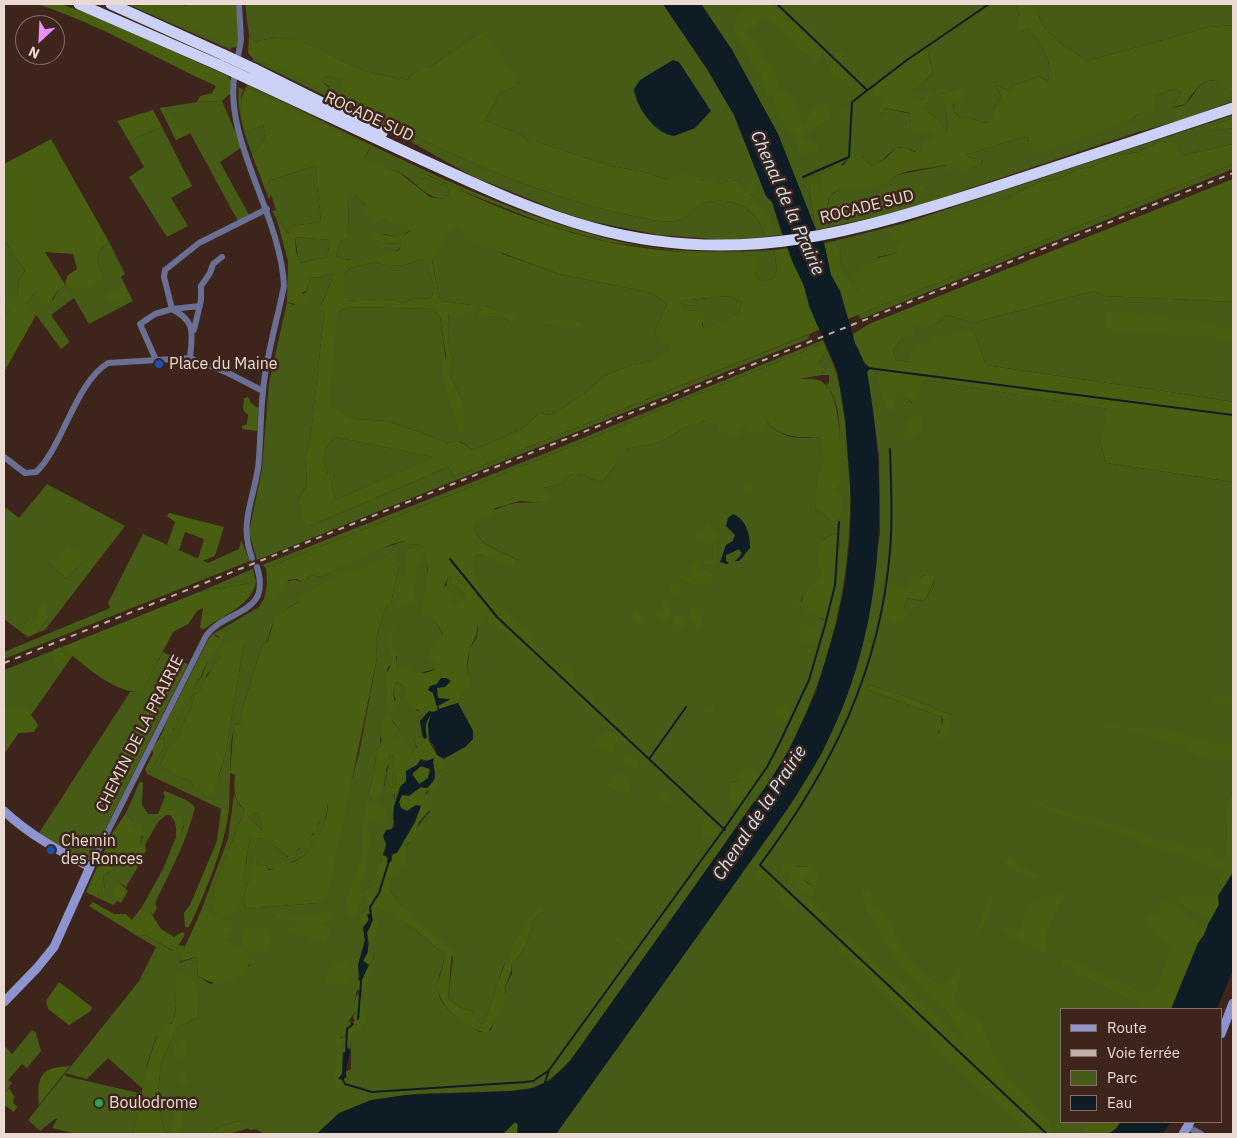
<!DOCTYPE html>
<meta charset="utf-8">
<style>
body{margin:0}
#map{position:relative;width:1237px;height:1138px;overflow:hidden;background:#3d251b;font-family:"IBM Plex Sans",sans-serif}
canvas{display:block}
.frame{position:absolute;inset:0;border:5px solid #ebdad4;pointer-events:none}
.legend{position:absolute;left:1060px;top:1008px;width:162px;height:115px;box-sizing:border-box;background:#3d251b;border:1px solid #836d65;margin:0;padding:6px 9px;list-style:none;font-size:15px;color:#ebdad4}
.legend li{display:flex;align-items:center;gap:10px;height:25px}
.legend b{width:25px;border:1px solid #836d65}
.north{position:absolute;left:15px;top:15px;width:50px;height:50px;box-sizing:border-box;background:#3d251b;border:1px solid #836d65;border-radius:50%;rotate:205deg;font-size:14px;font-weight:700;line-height:20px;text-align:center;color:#ebdad4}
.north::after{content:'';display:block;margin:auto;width:18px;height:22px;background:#e98efe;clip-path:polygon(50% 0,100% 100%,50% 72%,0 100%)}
</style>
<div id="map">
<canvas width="1237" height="1138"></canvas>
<div class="frame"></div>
<ul class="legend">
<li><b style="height:6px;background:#8e94d0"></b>Route</li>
<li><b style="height:6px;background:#c0aea7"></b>Voie ferrée</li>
<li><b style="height:14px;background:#465b16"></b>Parc</li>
<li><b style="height:14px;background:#0e1d25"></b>Eau</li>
</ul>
<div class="north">N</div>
</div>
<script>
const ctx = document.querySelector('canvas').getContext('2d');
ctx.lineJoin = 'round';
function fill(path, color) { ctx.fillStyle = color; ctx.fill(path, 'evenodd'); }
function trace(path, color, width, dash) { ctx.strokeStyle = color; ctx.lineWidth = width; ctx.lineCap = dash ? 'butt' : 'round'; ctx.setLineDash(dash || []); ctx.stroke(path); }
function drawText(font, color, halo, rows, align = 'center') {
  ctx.font = font + ' "IBM Plex Sans",sans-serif'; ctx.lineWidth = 5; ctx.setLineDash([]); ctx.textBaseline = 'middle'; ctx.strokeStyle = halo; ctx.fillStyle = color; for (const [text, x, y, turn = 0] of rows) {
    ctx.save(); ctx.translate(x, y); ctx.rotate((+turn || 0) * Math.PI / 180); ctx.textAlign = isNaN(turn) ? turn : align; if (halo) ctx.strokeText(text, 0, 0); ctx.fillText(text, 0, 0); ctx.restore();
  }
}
fill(new Path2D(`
 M127,4C153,4 207,35 232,47L231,50Z
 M151,4H208L207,6L187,4L174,12Z
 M245,4H663L707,69L734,115L766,196L772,202L782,235L772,236L762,207L737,180C731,181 724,184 718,184C697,183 687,166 666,180L645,172L611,166L541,143H530L522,135L485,120L500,93L515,87L479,33L429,68H420L407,80C394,77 379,75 366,71C325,58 301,27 255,42L249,35Z
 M701,4H1015L1020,16L1021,31L1029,29C1042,46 1053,59 1048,81L1038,76L1025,82L1015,84L1009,91L997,85L996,88L1002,97L995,106L992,123C978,123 974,116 960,118L953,110L958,87L947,93L941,94L946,109L947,134L937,119L924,108L925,97L921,100H912V91L933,74L928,53L885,98L878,112L881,114L885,108L911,114L910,122L932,133L933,137C930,141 926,147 922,150C913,156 905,142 895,149C885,156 885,160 872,166L861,156L846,160L820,186L811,184L809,190L816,230L778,134L732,50Z
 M1030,4H1233V25L1209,27L1087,61C1068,47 1040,34 1038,10Z
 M253,58L330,93L329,86L320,81L326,76L344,80L340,99C436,147 532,196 638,217C650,220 668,224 680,220C689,216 695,205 705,203C732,195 759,209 765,237L727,240L659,235L589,221L559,211L472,176L356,111L252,60Z
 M1208,80L1221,81L1233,94V101L1182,120L1138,132L899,212L829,227L827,208L830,196L841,188L882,185L897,175L947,165L958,170L969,169L981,164L983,160L969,158L967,154C988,149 1007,140 1028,137L1030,150L1130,121L1139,113L1152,106L1154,97L1167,91L1178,89L1181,92L1175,103L1167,106L1168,108C1173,106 1181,108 1185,104C1195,96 1195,87 1208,80Z
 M248,85C365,140 482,206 609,239C662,253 719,253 774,250L777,269L774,278L763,282L754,275L689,253L609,242L553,227L457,189L420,171L421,178C432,179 437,184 447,186L450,192L445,199C420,196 418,181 398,172C387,167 375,166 365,158L370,148L246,87Z
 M239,87L244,90L241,96L247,133L263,125L266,137L252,155C245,133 236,111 239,87Z
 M222,101L242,147L220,162L249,215L238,221L190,133L176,140L160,108L197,102Z
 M1233,115V118L1208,127L1209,131L1233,128V144L1184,155L1172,143L1174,140L1167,143L1159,141L1139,152L1113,156L1092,167L1078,169L1063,177L1034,184L1006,199L906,238L897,253L878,257L860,296L840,265L841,251L834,241L905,223Z
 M162,127L192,186L171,198L188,226L167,237L129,177L144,167L129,141Z
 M1233,164V169L861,319L858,315Z
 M315,166L321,222L291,226L290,233L285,231L278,216L277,220L272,211L276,210L271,195L269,199L265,189H269L268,181Z
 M348,195H355L382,220L411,226V230L399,238L385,234L368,235L382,244L403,243C392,263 355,263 336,257L341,241L349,237Z
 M458,228L503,254L559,274L652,293L667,304L654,333L672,348L653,361L633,364L604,376L585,393L551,415L539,413L522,429L473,450L460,441L449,443L388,421L355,419L328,405L336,318L338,312L349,307L433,309L440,317L453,414L463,401L449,374L454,365L449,347L448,313L472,305L442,301L439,296L432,260L449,234ZM485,306L496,310L510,322L502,317L476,315Z
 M295,237L330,240L327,257L299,263Z
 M4,240L25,271L19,280L17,298L6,305L11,311L5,320Z
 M109,242L125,274L121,277L133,301L89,324L74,298L51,315L70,342L61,349L36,315L24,305L36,292L53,300L58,290L64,287L65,282L72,291L104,277L97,261L99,250Z
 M421,259C430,267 437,287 431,299L414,298L403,303C384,295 364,302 344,300V274L350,268L375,262L389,266L404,265Z
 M329,272L334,274L321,305L324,314L310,443L305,456L307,484L299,499L310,526L448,467L454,477L810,334L808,339L257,560L249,532L262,469L269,383L287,302L294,305L307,290L310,278L324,277Z
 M1094,291L1105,296L1233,302V402C1151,388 1068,378 986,365L973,329L909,362L896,360L893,351L901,339L916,326H932L948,315L972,323Z
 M728,296L742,302L739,313L704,330L700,310L685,311L680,301Z
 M823,340L825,345H819L494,478L266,568L262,565L546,453Z
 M827,350C846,388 848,433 850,475C854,589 825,698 763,793C760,797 755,800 752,804C738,825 723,845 709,866C663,932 616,995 570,1061C559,1072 549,1082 534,1087C519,1093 500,1091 485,1092C429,1094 357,1088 317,1134H264L256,1129L250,1130L239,1121L219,1127L210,1134H169L164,1131L158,1097L161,1062L177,1028L198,1017L199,1000L195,984L175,980L176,1004L174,1020L156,1037L147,1064L144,1090L108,1058L87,1079L65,1073V1076L143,1094L133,1134H77L52,1128L57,1119H55L40,1131L28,1120L139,981L156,947L139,937L145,935L173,951L179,945L185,946L179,963L196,957L198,976L210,984L237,977L250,965C242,958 229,949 224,940C215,926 224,916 203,910L201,911L228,839L234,794L239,805L245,810L213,888L215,900L246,864L250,835L269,842L288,857C293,853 297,851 301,848C312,842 324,812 328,801C326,824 320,847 299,859C291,863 282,865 274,870L260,867L256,861L250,881L247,883L243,902L246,909L317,903L359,754L377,658L376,639L385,609L391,603L399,565L298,602C287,608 276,616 271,628C268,636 270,640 262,646L244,703L240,724L235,723L231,742L229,811L224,807L221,809L147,774C156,765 158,756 165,746L164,738L159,739L163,731L166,736L177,726C176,713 185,708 191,698C195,691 193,683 202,677C206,662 214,652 219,636L213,634L259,607L264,599L268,579V592L276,593C285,584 290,575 303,583L311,575L320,577L374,551L405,541L410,545L420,544C428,552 429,561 427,572L442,587L446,586L448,578L452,576V584L465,595V600L434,620L443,635L435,662V669L419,673L406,666L395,669L397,656L387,669L389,675L384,683L387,695V704L396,700L393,694L396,682L406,688L417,711H429L420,721L422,736L414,738L417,749L412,753L392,740L391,738L399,729L392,720L391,713L380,739L381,746L376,750C377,763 372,782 368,795L385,785C385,776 391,764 388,756L392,755L395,759V767L392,768L397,780L395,787L390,788C404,809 388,837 382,857C379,864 383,873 379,880C377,884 371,886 367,889V907L361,915V922L365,927H363L365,940L358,965L359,982L354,1003L356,1011L349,1020L344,1039L338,1033L344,1044L340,1057L342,1087L348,1080L345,1072L351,1069V1038L357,1026L365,1024L361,992C367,987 375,967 374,958C372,948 367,940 376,931V909L379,907L411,927L444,954C445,965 438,974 438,985C436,1008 464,1021 480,1032L491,1030L497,1014L506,1000L505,987L512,974L511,964C522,957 533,933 533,920L543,912V906L511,951L502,969L485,1022L482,1024L476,1020L472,1011L463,1009L448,999L453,957L399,903L389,889V880C412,867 399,858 408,844C415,832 420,821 430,812L425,795L436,783L433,782L435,773L444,769L445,758L465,747L473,739V731L458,703L467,677L469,650L477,637L480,587L473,577L472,566L475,556L480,554L516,566L518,560C505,553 472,543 474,524C499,505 510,501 542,503L543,488L561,484C574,466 584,477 602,482L616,465V457L624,449L659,443L688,426H697L702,421L748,427L767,422C782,439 799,439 820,437L825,453L816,487L818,495L815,508L833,522L841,519C841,508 837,499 837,488C835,455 849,412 826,385L829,383V375H822L823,372L818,364ZM733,531L745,554L742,559L740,556L742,551L739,549L726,555V561L721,562L726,545L733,541L735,535ZM835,533L840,539L837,579L824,620L800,606L803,594L823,574L821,541ZM244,643L226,752L219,776L194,787L189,779L180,778L160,765L169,746L177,741C180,724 193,712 194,695L201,691L207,674L215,667L220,657ZM739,780L752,793L749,800L732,783Z
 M870,368L880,372L897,392L912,403L925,380L1109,409L1100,441L1106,463L1233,482V790C1224,814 1228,837 1227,862C1227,869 1221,873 1220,880C1219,885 1222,890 1221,895C1219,906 1205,935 1198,943L1171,1009H1061V1122H1120L1109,1134H556L791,804L822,753L844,703L853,675L880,534L879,454L867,372ZM925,575L935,580C925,597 931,605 908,598L904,608L885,596L886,588L908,591L919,577ZM870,685L907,697L952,715L937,735L941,728L942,717L868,690L867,686ZM809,866L804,880L811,885L788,873L795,867Z
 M335,437L434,457L335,500L331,483L334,480L333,475L328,474L324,460V450Z
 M47,484L125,526L45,630L37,633L49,617L38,614L34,620L26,621L21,632L4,619V506L19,518ZM82,562L66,579L51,565Z
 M143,534L208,563L239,549L241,540L250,561L4,659V652L110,608L108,603Z
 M253,569L256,582L199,592Z
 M62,647L73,655L4,754V670Z
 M163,652L188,664L90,860L84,861L39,833L130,692L142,690Z
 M140,781L143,783L142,805L148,814H158L165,796L163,793L165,791L188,801L195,807C187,841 170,872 155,903L157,908L153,915L149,910L144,912L142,907L163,869L176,837L181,834L184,826L172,815H166L158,822L145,845L140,843L143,836L133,828V822L126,813Z
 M258,813L263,828V831L249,818L250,815Z
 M118,853H123L135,872L126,887L119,882L114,899L118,901L113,905L96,897H98L99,890H105L103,875L112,871Z
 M32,1030L36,1033L41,1051L27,1068L22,1064L8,1080L12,1083L4,1094V1049L6,1047L12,1054Z`), '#465b16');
fill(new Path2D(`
 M37,4H60L90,14L228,76L231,81V93L222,101L197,102L200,96L212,93L216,86C156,59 100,24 37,4Z
 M136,4H151L174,11C182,1 222,4 236,4L240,39L238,46L234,48Z
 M757,4H770L821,48L822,57L819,60L813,61L765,17L760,18L756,26L747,31L778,77V89C798,94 795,110 804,125L813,108L821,103L830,109L829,120L811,130L803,137L817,145L818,152L815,154L808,152L800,155L797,153L800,142L793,140L795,133L787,131L774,105V94L771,97L767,94L758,69L749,63L750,58L734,31V21L744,10Z
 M1015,4H1030L1038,10C1040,34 1068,47 1087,61L1209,27L1233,25V94C1209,69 1202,81 1185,104L1168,108L1166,106L1175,103L1181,92L1178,89L1167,91L1154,97V112L1139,113L1130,121L1034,154L1030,150L1028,137C1007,140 988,149 967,154L969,158L983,159L981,164L969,169L965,174L958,170L949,171L946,165C931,168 912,169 897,175C892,178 887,184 881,185C849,194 820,175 829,227L816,230L809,190L811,183L816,182L820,186C822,175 827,169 837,163L843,166L852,154L861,156L872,166L885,159L896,148L905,147L914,152L921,150L924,141L933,137L931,133L911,134L910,113L885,108L881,114L878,112L884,98L873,95L872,86L924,48L928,53L933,74L912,91V100H921L925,97V93L933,92L924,108L937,119L947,132L946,109L940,94L947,93L958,87L965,90L963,103L953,104V110L960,118C974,116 978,123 991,123L995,106L1002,97L996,88L997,85L1009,91L1015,84L1025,82L1038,76L1048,81C1053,59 1042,46 1029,29L1021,31L1015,26L1020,16Z
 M479,33L490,39L518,79L515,87L500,93L485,120L522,135L530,143H541L611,166L645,172L666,180C677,172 691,172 702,181L712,179L719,184L737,180L746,189L749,185H754L757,191L750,194C761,205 777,220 772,236L765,237C759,209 732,195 705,203C695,205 689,217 680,220C668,224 650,220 638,217C532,196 436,147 339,99L343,80L326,76L321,81L332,90L330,94L253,58L248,53L249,35L255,42C301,27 325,57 366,71C379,75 393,77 407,80L420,68H429Z
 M842,52L845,56L843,60L849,76L846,81L833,79C826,69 830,63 836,53Z
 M246,87L370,147L365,158L400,173L430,197L445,199L450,192L447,186C437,184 432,179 421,178L419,171C479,200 543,228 609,242C657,252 705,254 754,256L761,267L754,275L763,282L774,278L777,269L774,250L787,248L804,286L819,330L454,477L448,467L310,526L304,522L299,499L307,484L305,456L310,443L324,314L321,306L334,274L329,273L324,277L310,278L307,290L302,293L310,302L306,307L287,302L288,261L277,220L278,216L285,231L289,233L291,226L321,222L315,166L268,181L269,189H265L252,155L266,137L263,125L247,133C241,118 238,102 246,87ZM348,195H355L366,205L363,214L370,217L374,224L382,220L411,227V230C399,242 388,234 372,232L367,235L382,244L402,243L399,250C378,259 359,264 336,257L341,241L349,237ZM458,228L467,240L559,274L652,293L667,304L654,333L671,348L653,361L633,364L604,376L585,393L551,415L539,413L522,429L473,450L459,441L449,443L388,421L355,419L329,405L338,312L349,307L433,309L440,317L446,357L441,366L453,414L460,431L465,428L463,401L449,374L454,365L449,347L448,314L455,317L475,311L472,305L442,301L439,296L432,261L449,235ZM295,237L330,240L327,257L300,263L296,251ZM421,259C430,268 437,287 431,299L414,298L403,303C384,295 364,302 345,300L344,274L350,268L375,262L389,266L404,265ZM728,296L742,302L739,313L704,329L702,324L705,314L700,310L685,311L680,301ZM335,437L433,457L335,500L331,483L334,480L333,474H328L324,460V450Z
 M164,107L179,129L182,131L188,129L190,133L176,140L160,108Z
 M849,108L848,121L843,122L839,114L842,110Z
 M153,110L162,127L129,141L117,121Z
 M1233,118V128L1209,131L1207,127Z
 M51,139L109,242L99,250L97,261L104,277L92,288L72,291L65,282L68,275L77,269L73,254L45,252L64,283V287L58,290L47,307L40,302L36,292L25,304L36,315L4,372V319L10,311L6,305L5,298L9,295L17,297L19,280L25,271L4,240V164Z
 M1174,139L1173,143L1184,155L1233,144V164L848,319L840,291L831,275L824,243L834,241L841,251L840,265L859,294L854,277C862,261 880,257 897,253L895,244L906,238L893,239L889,233L906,225L1006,199L1034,184L1063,177L1078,169L1092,167L1113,156L1139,152L1159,141L1167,143Z
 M1233,179V302L1105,296L1094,291L972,323L948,315L932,326H916L912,336L901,339L893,351L896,360L909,362L911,352L933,337L973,329L986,365C1068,378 1151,388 1233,402V482L1106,463L1100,441L1108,409L925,380L913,403L897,393L894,410H886L878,380L880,372C863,368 855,350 853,334L869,324Z
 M919,184L924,186L923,189L886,200L887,197Z
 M124,286L129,297L117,304L106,301L109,293Z
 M484,306L518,316V320L510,322L502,317L475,316Z
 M1117,309L1233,327V342L1159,332L1105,331V312Z
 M544,320L578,322L584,326L583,328L546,324Z
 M819,345H825L827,350L818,364L823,368L822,375L799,379C805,379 812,378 818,380C844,389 840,457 841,480L837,489C845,498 841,507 841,519L833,522L815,508C817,498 816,496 816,489C818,465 828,466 820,437C800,438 781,438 767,422C765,431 760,434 751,435L748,427H739V435L733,437L718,430L717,424L702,421L697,426H688L659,443L625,449L622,456L616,457V465L602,482C584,477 574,466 561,484L543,488L549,495V501L542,503L520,501L495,508L493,515L474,524C472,543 504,553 518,560L516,566L511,568L480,554L475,556C469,577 481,591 496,605C498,607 503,608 506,611C512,618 517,626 526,628L533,637L531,642L539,653L559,667L561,663L564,662C576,673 572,678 581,690L590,691L594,697V709L592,710L580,701V695L576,691H568L558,678L486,616L477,627C477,638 473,640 470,649C466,660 466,676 471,685L463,691L458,703L439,709L438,706L450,699H438L436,691L441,678L433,693L438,710C427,716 410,709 404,698L406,688L396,682L393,694L396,709L390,711L386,704L387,695L384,683L392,661L389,652L392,649L396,651V669L406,665C417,672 424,676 435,669V662L429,660V649L436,647L437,638L443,634L434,620L422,615C422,592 436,562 420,544L410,545L405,541L392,544L320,577L311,575L303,583L297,579L288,580L287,588L276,593L277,601C264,596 268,580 266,568L494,478ZM452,576V584L465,595V600H460L457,604L452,603L453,597L448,590H443L448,578Z
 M248,397L251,403L258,408L257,431L242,429V426L247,424L248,415L243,410L244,398Z
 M914,417L922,419C925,431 916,433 909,441L904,440C902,429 905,424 914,417Z
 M742 490a6 6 0 1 1 12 0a6 6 0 1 1-12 0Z
 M169,513L224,527L215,556L202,561L198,559L204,539L185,532L179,550L167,545L175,522L167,516Z
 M706,523L710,524L711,531H716L717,535L711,545L699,542L691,534H695L699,529H703Z
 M835,533L840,538L837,579L828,621L807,612L801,606L797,610L791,608L793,602H802L803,594L822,574L817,565L821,541Z
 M69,545L80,554L82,562L66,579L51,565Z
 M713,545H716V566L701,563L698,566L699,570H705L715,576L711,581L712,585C701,589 689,585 681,578L683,576L697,580L690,577L693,563L714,559Z
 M414,549L422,555V560L414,567L418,577L413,586L416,601L412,604L402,603L400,609L394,608L395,604L400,601L398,592L400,578L407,572L404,557L408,550Z
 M392,554L399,565L391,603L385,609L376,639L377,658L328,896L317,903L246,909L243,902L247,883L250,881L254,854H257L256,861L260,867L265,865L268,870H274L277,862C307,872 328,826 328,803L321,820L318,823L317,830L312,834L310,846L298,849L293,858C282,856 276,843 264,842L260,838L254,840L250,836L239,904L234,913L219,914L215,911L213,903L215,900L213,888L245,810C233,799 234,789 235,775L230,773L234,723L240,724L244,703L262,646L268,641L275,617L298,602L301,596L330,579ZM258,813L263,828L262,830L249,818L250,815Z
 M925,575L934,576C935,582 933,582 931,587C925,604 924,602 908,598L904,608L907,616L903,622L894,625C879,615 884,603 886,588L891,585L900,584L907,590C909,577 914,579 925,575Z
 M256,582C252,605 222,616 204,629L200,628L203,608L197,611L188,624L173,632L142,691C116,696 81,662 62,647L199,592Z
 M675,582H680L682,593H670V585Z
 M44,600L48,603L46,610L49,617L37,633L28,637L21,632L26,621L34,619L38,614V607Z
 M663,600L668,602L672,611L668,619L664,621L655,615L654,611L658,610L663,614Z
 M691,607L705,612L700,624L701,628L697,631L691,621L686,620L683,622L685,626L676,634L671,630L674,615L686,617L691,613Z
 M636,610L645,618L643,625L637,626L631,617Z
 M798 633a10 10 0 1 1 20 0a10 10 0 1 1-20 0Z
 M394,625L397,631L391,636L394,643L388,647L386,642L387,635L390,634L391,626Z
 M213,634L222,641C216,655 207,658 201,677C193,683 195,691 191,698C185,709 176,713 177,727L173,729L172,735L166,736L163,732L165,725L208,640Z
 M238,641H243L244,643L226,752L213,794L207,795L194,787L189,779L180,778L160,765L169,746L177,740C180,724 193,712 194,695L201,691C205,674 213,671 220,657L218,652L225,645Z
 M61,647L65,658L55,663L53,650Z
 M870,685L907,697L952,715L948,738H938L943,720L942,717L868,690L867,686Z
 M1219,696L1233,699V707L1219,704L1214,701V697Z
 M709,703L713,705L715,715L704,713V707Z
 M774 712a8 8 0 1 1 16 0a8 8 0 1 1-16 0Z
 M18,707L26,708L38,725L34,732L18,733L11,744L4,746V708Z
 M386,713H391L395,718L392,721L399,729L392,740L401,738L411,747L412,753L417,748L414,738L422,736L424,739C427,730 424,721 431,713L429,741L437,755L446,761L444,769L435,773L433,762L421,759L417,765L411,768L406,782L400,787L395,804V795L390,793V788L395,787L397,780L391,768L395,766V759L392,755L388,756L390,761L386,770L387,773L385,776C385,784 384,791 378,798L368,795C372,782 377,763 376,750L381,746L382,720Z
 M1094,721L1140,728L1172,730L1185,737L1233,744V760C1215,763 1197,759 1185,744L1171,745L1144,734L1094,724Z
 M605,733H615L619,738V743L614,745L613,751L607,752L594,745L600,735L604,737Z
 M164,738L165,746C158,756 156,765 147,774L145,769L153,754L152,749L159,739Z
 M629,756L635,758L639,763L637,769L626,766L622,762L623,758Z
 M421,766L430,769L428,778L422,784H419L412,774Z
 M744,769L757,772L762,777L743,808L739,809L733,806L728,797L732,783L739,780L740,773Z
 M617,773L627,776L631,787L628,793C620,791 613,793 608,785Z
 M433,782L436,783L437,789L427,791L425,795L434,805L419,822L413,839L407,844L405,863L399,874L389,880V889L399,903L452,950L448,999L463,1009L472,1011L476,1020L482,1024L485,1022C498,982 510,937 540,905L543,907V912L533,920C533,933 522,957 511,964C512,974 508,978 505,987C504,990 507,995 506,999C506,1002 490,1031 487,1033C469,1030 435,1005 438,984C439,974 445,965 444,954L411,927L379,908L376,909L378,927C367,946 374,950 375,970L363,991L357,990L358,979L361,982L366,962L363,961L369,945L367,932L372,920L371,913L365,927L361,922V915L367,907V889L378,882L380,877L377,875V866L381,862L382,855L387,857V864L415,822L416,805L407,811L401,808L399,802L402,795L421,787L427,788Z
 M662,789L666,790L673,802L666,804L654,796L661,794Z
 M1233,790V872L1222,893L1219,880L1223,872L1155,846L1142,844L1136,839L1033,805L1032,802L1033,800L1167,841L1210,851L1220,859L1227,858V806Z
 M370,800L385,809L387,819L383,822L367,824C374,835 369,852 365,864L368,870L364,874L359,889L363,895C361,903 356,908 356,916L348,917L345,912L351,908L345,902L361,860L364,814L367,801Z
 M165,804C179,812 187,819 181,835L176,837C177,823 175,817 163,810Z
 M224,807L229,811C223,851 206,891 189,927H185L184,913L190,905L217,841L221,809Z
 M126,813L133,822V828L139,825L144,828L140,843L145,845L146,850L135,872L123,853L118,854L112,871L103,875L105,890H99L98,897H96L86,892L113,832Z
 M705,821L720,831L719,834L703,838L700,830Z
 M1010,853L1019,865L1035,874L1037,877L1033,878L1007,868L1004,864Z
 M784,864L795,867L809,866L818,873L817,880L812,882L806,877L804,880L815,890L812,895L801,891L788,873H782L781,868Z
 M759,867L770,877L769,878H757L753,874Z
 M119,882L128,891L121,903L114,899L112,890Z
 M777,884L795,901L798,907L791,912L786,910L774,895L780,893L775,888Z
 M995,888C995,901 983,934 972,939L980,923L984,908Z
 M870,889L873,898L871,903L874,909L877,908L893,925C892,940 919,973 933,980C936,982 941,983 944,984L952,979L954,972L958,969L961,972L954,1002L981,1023L998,1065L1049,1119L1055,1134H1029L931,1044V1034L922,1032L873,983L867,972L854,965L849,957L839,952L838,934L843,932L856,940L877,967L900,981L955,1035L965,1038L946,1010L907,974L885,942L869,915L861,895L863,891Z
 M1060,892L1066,895C1057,913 1038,935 1050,955L1023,945L1002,930L1008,926L1019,931C1029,899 1030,903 1060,892Z
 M1179,894C1192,899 1204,894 1218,896L1219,905L1211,917L1199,915L1176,900Z
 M809,900L828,915L830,924L828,926L821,922L806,903Z
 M1162,901C1175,900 1180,911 1188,919C1193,923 1200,927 1206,930L1198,943L1171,1009H1147L1062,964V959L1070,960L1140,991L1157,987L1170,950L1146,921L1148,913L1152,915L1158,911Z
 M93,902L114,914H126L132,920L142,907L144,912L149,910L161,929L174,937L182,932L185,934L179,945L174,951L145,935L139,937L89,906Z
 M206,909L219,919L232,923L233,931L224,940L245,951L251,960L246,971C227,984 219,988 198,976L196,957L178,962L201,911Z
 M321,911L332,912L333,918C319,929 290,921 274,917L279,914L318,916Z
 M308,924L324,926L329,928V935L325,942L308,939L309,936L282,931L290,926Z
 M256,925C267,929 272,933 271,945L265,951L253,953L243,945L241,931L249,926Z
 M617,936L631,946L632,951H626L622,943L616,942L615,938Z
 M338,962L349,963L353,971L351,981L346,985L325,981L329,966Z
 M181,973C201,975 200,1003 198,1017L177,1028L161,1062L158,1097L164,1131L169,1134H133C142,1098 144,1060 162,1027L172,1023C179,1010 174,994 175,980Z
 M59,982L92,1007L91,1011L69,1025L48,1009L46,1001Z
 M361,994L367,1020L365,1024L357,1027L351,1038L350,1050L349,1048L346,1053L343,1052V1080L346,1077L348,1080L342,1087L338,1088C328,1074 339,1058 344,1044H336L335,1035L338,1033L343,1039L345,1037L349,1019L351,1025L355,1020L353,1017L356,1011L354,1003L357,995Z
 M181,1041H185L188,1050L186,1055L178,1060L173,1053Z
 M70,1066L39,1105C37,1076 39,1068 70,1066Z
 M186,1071L188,1080L186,1084H181L177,1078Z
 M9,1088L14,1096L13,1103L17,1107L14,1112L4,1105V1094Z
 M172,1107H180L183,1111V1126L177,1132H173L170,1125L175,1119L170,1109Z
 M239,1121L249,1128L229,1134H210L219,1127Z
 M515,1122L518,1124L517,1134H503Z
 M1089,1122H1120C1113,1138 1098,1134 1083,1134Z`), '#485e11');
fill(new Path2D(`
 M663,4H701L732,50L778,134L816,230L824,243L831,275L840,291L855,343L865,364L870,368L867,372C890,500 884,637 821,754C792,807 755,854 721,903C666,980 611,1057 556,1134H517L518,1125L515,1122L503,1134H317L339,1113L371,1100L407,1095L511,1091L533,1088L551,1080L570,1061L771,779L790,748L816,692L837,621L845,584L850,538L851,500L845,420L837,370L809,306L804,286L792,261L772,202L766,196L734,115L707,69Z
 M673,60L679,62L711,111L695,128L674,136C655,134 636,107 634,89L640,80Z
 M733,514C747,520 750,535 750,548L739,561H735L742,554L739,549L726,555V561L729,563L727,564L720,562L726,545L733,541L735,535L726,526L728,518Z
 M441,678H446L451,681L445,687L437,688L438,698L450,699L438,706L439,709L458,703L473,731V739L465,747L445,758L437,755L434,745L429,741L428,724L431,714L425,725L427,738L424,739L420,721L429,711L434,712L438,710L433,693L428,690L430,686L437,684Z
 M434,758L433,763L435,778L427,788L421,787L409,796L402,795L399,802L401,808L407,811L416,805L421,806L415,822L397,853L391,854L392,860L388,865L387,857L384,854L386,844L383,836L386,830L393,829L395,826L393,818L394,806L400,787L406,781V771L417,765L421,759L424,762ZM421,766L430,769L428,778L419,784L412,774Z
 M1233,872V970L1217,1009H1171L1198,943L1204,936L1208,924L1219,905L1218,896Z
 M371,913L373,920L367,933L368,952L363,961L369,965L361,982L358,979L360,976L358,966L365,940L363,927L369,920L367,915Z
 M347,1047L350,1050C349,1061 345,1066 346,1077L342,1080L338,1079L342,1074L343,1052L346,1053Z
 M1120,1122H1171L1162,1134H1109L1117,1128Z`), '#0e1d25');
trace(new Path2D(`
 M777,4L867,90
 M803,177L849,157L852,102L907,60L989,4
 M868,368L1233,415
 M890,449C891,483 893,517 890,551C880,672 831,769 760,865L1047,1134
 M450,559L497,617L725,830
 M649,759L686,707
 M371,917L370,907L379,893L388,864
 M358,1019L361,982
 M346,1054L347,1029L353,1024
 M342,1078L345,1084L372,1092L525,1082L533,1081L548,1071
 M545,1082L549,1070L724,829L767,767L780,742L809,680L825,625L835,585L839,522`), '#0e1d25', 2);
trace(new Path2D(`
 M237,62L241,40L239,4
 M235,72C222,138 281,215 284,286C277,321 266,356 263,391C260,417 261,442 258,468C253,501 239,524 252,558
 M200,306L172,309L164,277L165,270L199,243L267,209
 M194,330L201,300V286L210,273L213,264L222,257
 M156,360L140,324L155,314L172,309C197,322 192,334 190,358
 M4,457L25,473L36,472C63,447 75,383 108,363L190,358L228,373L263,391
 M90,867L206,636C226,608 272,616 257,567
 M1188,1127L1201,1134`), '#6a6f94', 6);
trace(new Path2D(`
 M4,811C28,834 61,852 90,867L54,947L37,968L4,1002
 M1221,1034L1233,1003
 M1183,1134L1190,1122`), '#8e94d0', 9);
trace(new Path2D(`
 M79,4L221,66
 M111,4L224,55
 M254,69L382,133
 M249,79C304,105 359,130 414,156C473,183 531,211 593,228C742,269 860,230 1001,185C1078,160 1156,134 1233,108`), '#ccd2f7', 11);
trace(new Path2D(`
 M4,663L1233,173`), '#c0aea7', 2, [6, 6]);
trace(new Path2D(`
 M224,55L254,69
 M221,66L249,79`), '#ccd2f7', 11);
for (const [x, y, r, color] of [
 [159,364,5,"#1a4fb4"],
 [51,850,5,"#1a4fb4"],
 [99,1103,5,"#2e9e5b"]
]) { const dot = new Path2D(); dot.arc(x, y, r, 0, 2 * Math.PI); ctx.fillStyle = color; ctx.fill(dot); trace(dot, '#3d251b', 2); }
drawText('16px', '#ebdad4', '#3d251b', [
 ["ROCADE SUD",369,117,25],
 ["ROCADE SUD",867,207,-14],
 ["CHEMIN DE LA PRAIRIE",140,734,-63]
]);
drawText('16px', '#ebdad4', '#3d251b', [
 ["Place du Maine",169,364],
 ["Chemin",61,841],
 ["des Ronces",61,859],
 ["Boulodrome",109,1103]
], 'left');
drawText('italic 18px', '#cce4f2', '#3d251b', [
 ["Chenal de la Prairie",787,203,66],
 ["Chenal de la Prairie",760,813,-57]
]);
</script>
